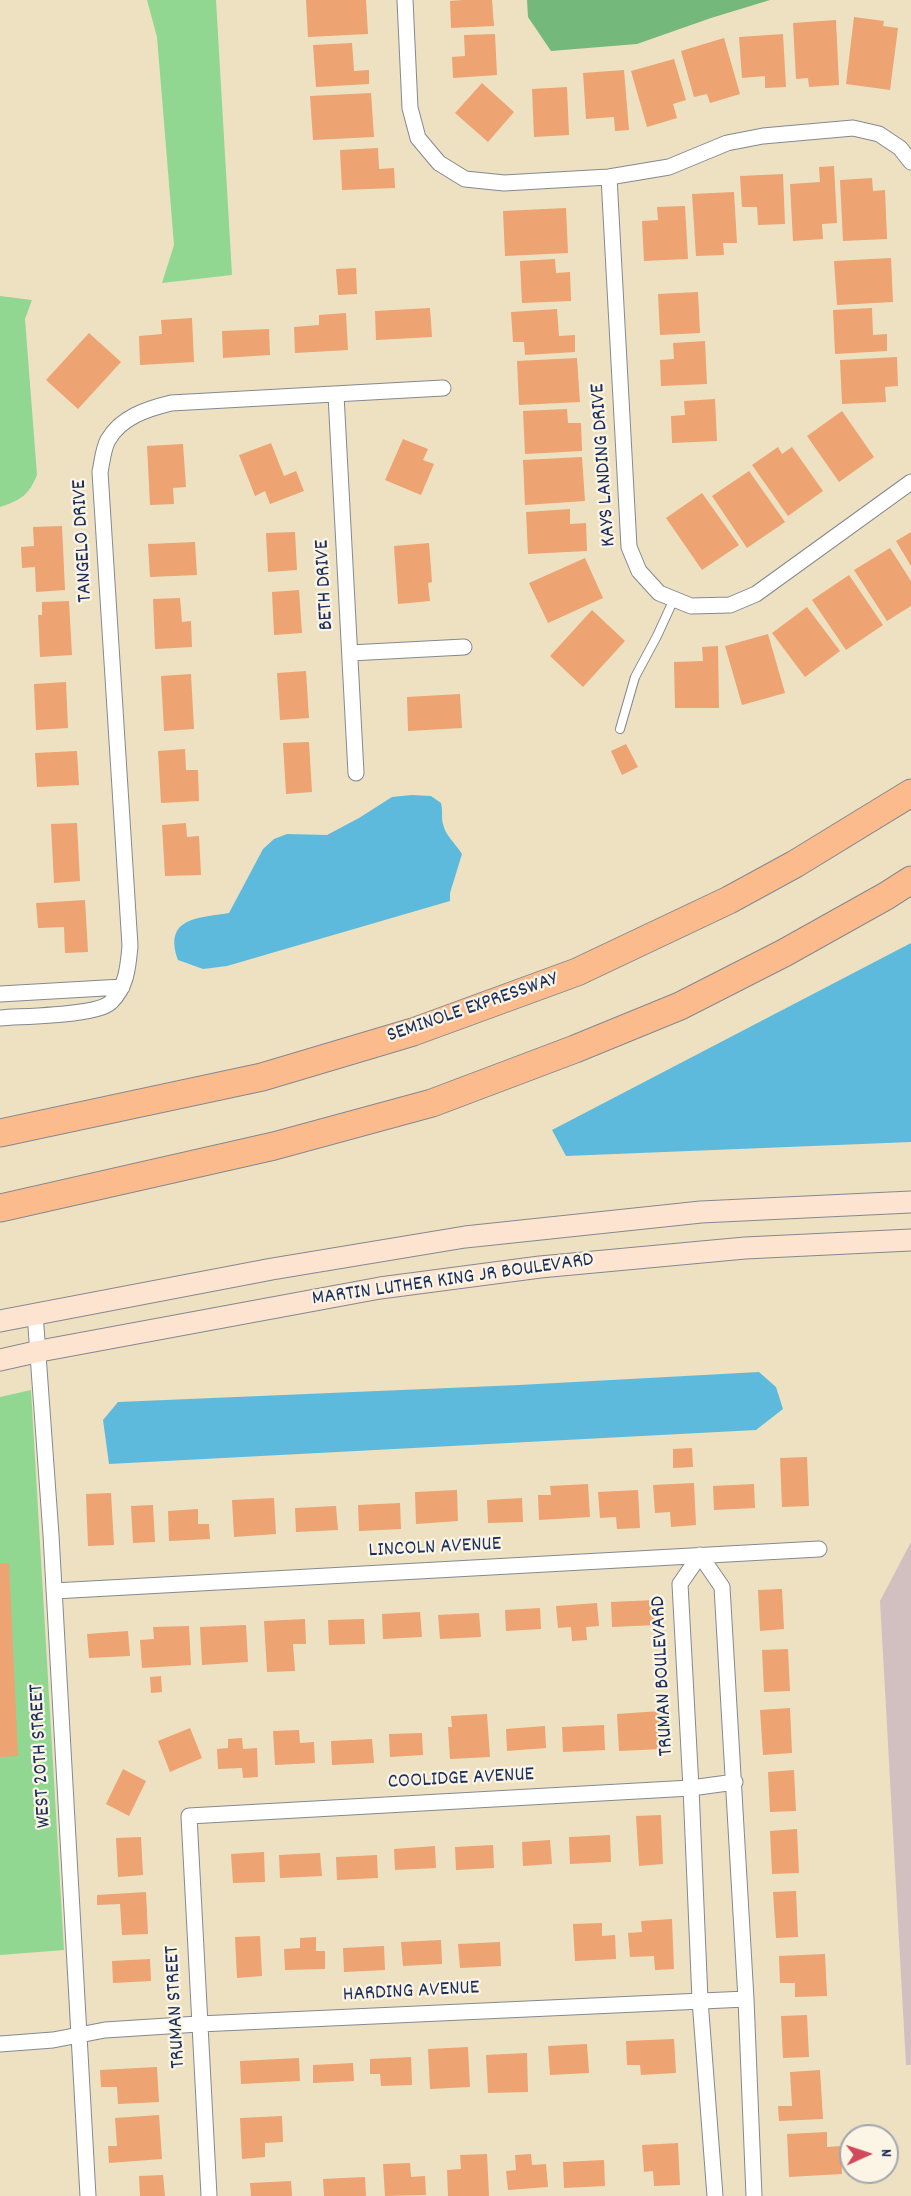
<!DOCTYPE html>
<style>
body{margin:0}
#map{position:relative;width:911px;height:2196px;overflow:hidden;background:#eee1c1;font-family:Dekko,sans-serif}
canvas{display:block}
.north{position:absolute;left:839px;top:2124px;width:60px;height:60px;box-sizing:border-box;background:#fcf5e5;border:2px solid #a2a6af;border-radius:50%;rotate:87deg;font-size:16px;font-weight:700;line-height:24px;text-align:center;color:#1b2f5e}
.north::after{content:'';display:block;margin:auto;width:21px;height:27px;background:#d1495b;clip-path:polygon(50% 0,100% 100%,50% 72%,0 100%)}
</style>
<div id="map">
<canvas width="911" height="2196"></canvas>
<div class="north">N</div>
</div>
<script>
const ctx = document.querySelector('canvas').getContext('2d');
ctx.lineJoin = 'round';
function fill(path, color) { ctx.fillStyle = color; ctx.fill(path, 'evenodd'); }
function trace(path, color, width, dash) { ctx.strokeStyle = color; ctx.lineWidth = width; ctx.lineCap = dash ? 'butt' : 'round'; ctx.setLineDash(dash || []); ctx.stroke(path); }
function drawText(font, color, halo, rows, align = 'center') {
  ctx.font = font + ' Dekko,sans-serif'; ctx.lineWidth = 4.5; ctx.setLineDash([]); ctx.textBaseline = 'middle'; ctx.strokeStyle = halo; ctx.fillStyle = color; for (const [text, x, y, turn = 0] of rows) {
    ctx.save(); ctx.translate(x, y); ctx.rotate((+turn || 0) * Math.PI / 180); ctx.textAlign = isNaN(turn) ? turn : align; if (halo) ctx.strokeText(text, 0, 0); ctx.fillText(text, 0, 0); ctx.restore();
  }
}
fill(new Path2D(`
 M911,1542V2065H906L880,1601Z`), '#d2bfc0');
fill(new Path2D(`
 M147,0H216L232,275L162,283L174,245L157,37Z
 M0,296L32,300L25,319L37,475C29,495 21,500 0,507Z
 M31,1390L64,1950L0,1955V1397Z`), '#91d791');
fill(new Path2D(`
 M527,0H770L711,18L637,44L551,51L528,17Z`), '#74b87b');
fill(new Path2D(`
 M412,795L431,796L441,803C443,811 441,817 443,824C445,835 456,844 462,854L450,893V901L227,966L203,969L178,960C163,917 199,918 229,913L263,849L274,839L287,834L327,835L359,818L392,797Z
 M911,943V1142L566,1156L552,1130Z
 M759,1372L776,1387L783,1409L756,1430L109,1464L103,1420L118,1402L519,1385Z`), '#5ebadc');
fill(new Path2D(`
 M306,0H366L368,34L308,37Z
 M463,0H492L494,26L451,28L450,1Z
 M854,17L884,21L883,26L898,28L890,90L846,84Z
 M836,20L839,85L809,87L808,78L796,79L793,23Z
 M495,34L497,75L453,78L452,57L465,56L464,35Z
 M783,34L786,87L765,88V76L742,78L739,37Z
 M724,38L740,94L710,103L707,94L694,97L681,51Z
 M352,43L354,71L369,70V84L316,87L313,45Z
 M674,59L686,100L673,104L677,118L647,127L631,71Z
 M624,70L629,130L615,131L614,117L586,119L583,73Z
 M482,83L514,112L488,142L455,113Z
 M567,87L569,135L534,137L532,89Z
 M371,93L374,137L313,140L310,96Z
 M378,148L379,169L394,168L395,188L342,190L340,150Z
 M834,166L837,223L822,224L823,239L793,241L790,184L820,182L819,167Z
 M783,174L785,224L758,225L757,207H742L740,176Z
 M872,178L873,191L885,190L887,239L843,241L840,180Z
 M734,192L737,243H723L724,255L696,256L692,194Z
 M685,206L688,259L644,261L642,221L658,220L657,207Z
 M566,208L568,253L505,256L503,211Z
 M891,258L893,302L837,305L834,261Z
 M555,259L556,273L570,272L571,301L522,303L520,261Z
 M356,268L357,294L338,295L336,269Z
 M698,292L700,333L660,335L658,294Z
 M430,308L432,337L376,340L375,311Z
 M872,308L873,335L887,334V351L835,354L833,310Z
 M557,309L559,336L575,335V352L525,355L524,342H513L511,312Z
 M346,313L348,350L295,353L294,327L319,325V315Z
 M192,318L194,362L140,365L139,336L162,334L161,320Z
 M269,329L270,355L223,358L222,331Z
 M89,333L121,362L78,409L46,380Z
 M705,341L707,384L661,386L660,360L674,359L673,343Z
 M897,357L898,386L885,387L886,402L842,404L840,360Z
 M577,358L580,402L519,405L517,361Z
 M715,399L717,441L672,443L671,416L685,415L684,401Z
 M567,409L568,423H581L582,451L525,454L523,411Z
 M842,411L874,457L839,482L807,436Z
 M403,439L428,449L423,460L434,464L421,495L385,480Z
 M271,443L284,476L296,471L304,491L270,504L265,491L255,496L239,455Z
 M183,444L186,487L173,488L174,504L150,505L147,446Z
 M778,447L782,454L792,447L823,491L788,516L752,465Z
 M582,457L585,501L525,505L523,460Z
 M749,471L785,522L747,548L712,496Z
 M702,493L739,545L702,570L666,518Z
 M570,509V524L586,523L587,551L528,554L526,512Z
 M62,526L65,590L36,592L35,567L22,568L21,547L34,546L33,527Z
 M295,532L297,570L268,572L266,533Z
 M911,532V566L896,541Z
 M195,542L197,575L150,577L148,544Z
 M429,543L432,582L428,583L430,601L398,604L394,546Z
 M890,548L911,581V606L887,621L854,570Z
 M585,558L603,598L548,623L529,583Z
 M849,575L883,625L846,650L812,600Z
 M299,590L302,633L274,635L272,592Z
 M180,598L182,622L191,621L192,647L155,649L153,599Z
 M69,601L72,655L40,657L38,615H42V602Z
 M807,607L840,651L805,677L772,633Z
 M592,610L625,641L583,687L550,656Z
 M768,634L785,693L742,705L725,646Z
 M718,646L719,708H675L674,662L703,661L702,647Z
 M306,671L309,718L280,720L277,673Z
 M191,674L194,729L164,731L161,676Z
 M66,682L68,728L36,730L34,684Z
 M460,694L462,728L408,731L407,697Z
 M309,742L312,792L286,794L283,743Z
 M626,744L638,767L622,775L611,751Z
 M185,749L186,770H198L199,801L161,803L158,751Z
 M77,751L79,785L37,787L35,753Z
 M77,823L80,881L54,883L51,824Z
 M186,823L187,837L199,836L201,875L165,876L162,825Z
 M85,900L88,952L65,953L64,927L38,928L36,903Z
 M692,1448L693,1467L673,1468V1449Z
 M807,1457L809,1506L782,1507L780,1458Z
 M694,1483L696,1525L671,1527L670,1512L655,1513L653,1485Z
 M588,1484L590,1517L539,1520L538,1495H551L550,1486Z
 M754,1484L755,1508L714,1510L713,1486Z
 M457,1490L458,1521L416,1524L415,1492Z
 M638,1490L640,1528L617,1529L616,1517L600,1518L598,1492Z
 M111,1493L114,1545L88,1546L86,1494Z
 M274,1498L276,1534L234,1537L232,1500Z
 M522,1498L523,1522L488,1523L487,1500Z
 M400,1503L401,1529L359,1531L358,1505Z
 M153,1505L155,1542L133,1543L131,1506Z
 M336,1506L338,1530L296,1532L295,1508Z
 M198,1509V1524H209L210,1539L169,1541L168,1511Z
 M0,1563H9L18,1756L0,1757Z
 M782,1589L784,1629L760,1631L758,1590Z
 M655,1600L656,1625L612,1627L611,1602Z
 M597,1603L599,1626L586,1627L587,1640L572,1641L571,1627L558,1628L556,1606Z
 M540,1608L541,1629L506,1631L505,1610Z
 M420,1612L422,1637L383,1639L382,1614Z
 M479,1613L481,1637L440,1639L438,1615Z
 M305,1619L306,1644H293L295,1671L267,1672L264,1621Z
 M364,1619L365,1644L329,1645L328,1620Z
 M246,1625L248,1662L202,1665L200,1627Z
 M189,1626L191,1665L142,1668L140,1640L154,1639L153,1627Z
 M128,1631L130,1656L89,1658L87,1634Z
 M788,1649L790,1691L764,1692L762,1650Z
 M161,1676L162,1692L151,1693L150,1677Z
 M790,1708L792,1753L763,1755L760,1710Z
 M660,1711L662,1749L619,1751L617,1714Z
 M487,1714L490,1757L450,1759L448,1727H452L451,1716Z
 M604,1725L605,1750L563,1752L562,1727Z
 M545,1726L546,1748L507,1751L506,1729Z
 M190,1728L202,1758L170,1772L158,1741Z
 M299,1730L300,1743L314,1742L315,1763L275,1765L273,1731Z
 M422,1733L423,1755L390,1757L389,1734Z
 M242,1738L243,1749L257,1748L258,1777L243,1778L242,1768L218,1769L217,1749L228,1748V1739Z
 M372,1739L374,1763L332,1765L331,1741Z
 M123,1769L146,1781L129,1816L106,1804Z
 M794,1770L796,1811L770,1812L768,1772Z
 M661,1815L663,1864L639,1866L636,1816Z
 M797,1829L799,1873L772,1874L770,1831Z
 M610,1835L611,1862L570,1864L569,1837Z
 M141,1837L143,1875L118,1877L116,1838Z
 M550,1840L552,1864L523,1866L522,1842Z
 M493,1845L494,1868L456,1870L455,1847Z
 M435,1846L436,1868L395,1870L394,1849Z
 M264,1852L265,1882L233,1883L231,1854Z
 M320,1853L322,1876L280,1878L279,1855Z
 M377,1855L378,1878L337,1880L336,1857Z
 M796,1891L798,1937L776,1938L773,1892Z
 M146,1892L148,1934L122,1935L120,1904L97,1905V1895Z
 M672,1919L674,1969L655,1970L654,1956L630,1957L628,1933L642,1932L641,1921Z
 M602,1923V1936L615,1935L616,1959L575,1961L573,1924Z
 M260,1936L262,1976L237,1978L235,1937Z
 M316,1937V1951H325V1969L285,1970L284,1949L300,1948V1938Z
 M441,1940L442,1964L403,1966L401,1942Z
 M500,1942L501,1966L460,1968L458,1944Z
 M384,1946L385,1970L344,1972L343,1948Z
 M825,1954L827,1996L795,1997V1983H780L779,1956Z
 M150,1959L151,1981L113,1983L112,1961Z
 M807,2015L809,2057L783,2058L781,2016Z
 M674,2039L676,2073L641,2075L640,2065H627L626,2041Z
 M587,2044L589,2073L550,2075L548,2046Z
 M468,2047L470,2087L430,2089L428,2049Z
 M527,2053L528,2092L488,2093L486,2055Z
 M411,2057L412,2085L381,2086L380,2074H370V2059Z
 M299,2058L300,2081L241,2084L240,2061Z
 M353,2063L354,2081L313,2083V2065Z
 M157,2067L159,2102L118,2104L117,2087H101L100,2070Z
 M820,2070L823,2119L779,2121L778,2106H792L790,2072Z
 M159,2115L162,2159L109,2163L108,2146H117L115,2118Z
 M282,2116L283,2142L265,2143V2157L242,2159L240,2118Z
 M827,2132V2147L841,2146L842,2174L789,2177L787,2134Z
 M678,2143L680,2185L654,2186L653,2171L644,2172L642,2145Z
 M487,2154L489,2196H448L447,2170L461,2169L460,2155Z
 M531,2154L532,2165L546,2164L548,2187L508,2190L506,2171L516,2170L515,2155Z
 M604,2160L605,2186L564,2188L563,2162Z
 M410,2163L411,2177L425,2176L426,2195L385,2196L383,2164Z
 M163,2175L165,2196H140L139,2176Z
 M365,2177L366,2196H324L323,2179Z
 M291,2181L292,2196H251L250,2183Z`), '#eda372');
const lane = new Path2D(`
 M620,729L635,677L657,636L674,599`);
const street = new Path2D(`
 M405,0L410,108L418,138L439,163L465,179L504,183L609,177L669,167L727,143L763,136L853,128L879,134L900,148L911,162
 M609,177L629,547L639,571L659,593L691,606L730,605L756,594L911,482
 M336,395L356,773
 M350,653L464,647
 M0,994L122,987
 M0,1018C22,1016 98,1016 111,1002C127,986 128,967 130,946L100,472C102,463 103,449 108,440C121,417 147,409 171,403L443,388
 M35,1313L51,1535L88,2196
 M54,1591L819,1549
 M0,2044L53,2040L105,2030L199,2024L746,1999
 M209,2196L189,1816L691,1788L735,1782
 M715,2196L700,2000L691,1788L680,1584L700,1555L722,1587L746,1999L754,2196`);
const secondary = new Path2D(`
 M0,1321L272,1269L465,1237L701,1212L911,1202
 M0,1360L40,1351L380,1288L540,1267L745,1248L911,1240`);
const highway = new Path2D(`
 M0,1133L262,1077L413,1032L577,972L729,900L795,864L911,793
 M0,1208L274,1146L432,1103L575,1049L680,1006L784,953L886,896L911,880`);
trace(lane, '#848890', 10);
trace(street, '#848890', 17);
trace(secondary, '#848890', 23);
trace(highway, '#848890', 29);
trace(lane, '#fff', 8);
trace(street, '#fff', 15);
trace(secondary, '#fde4d1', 21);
trace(highway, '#fbbb8d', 27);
drawText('21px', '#1b2f5e', '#fcf5e5', [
 ["KAYS LANDING DRIVE",605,465,-94],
 ["TANGELO DRIVE",84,541,-93],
 ["BETH DRIVE",326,585,-93],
 ["SEMINOLE EXPRESSWAY",473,1009,-19],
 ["MARTIN LUTHER KING JR BOULEVARD",453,1281,-8],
 ["LINCOLN AVENUE",435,1549,-3],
 ["TRUMAN BOULEVARD",664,1676,-93],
 ["WEST 20TH STREET",42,1756,-93],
 ["COOLIDGE AVENUE",461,1780,-3],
 ["HARDING AVENUE",411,1993,-3],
 ["TRUMAN STREET",177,2007,-93]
]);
</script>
